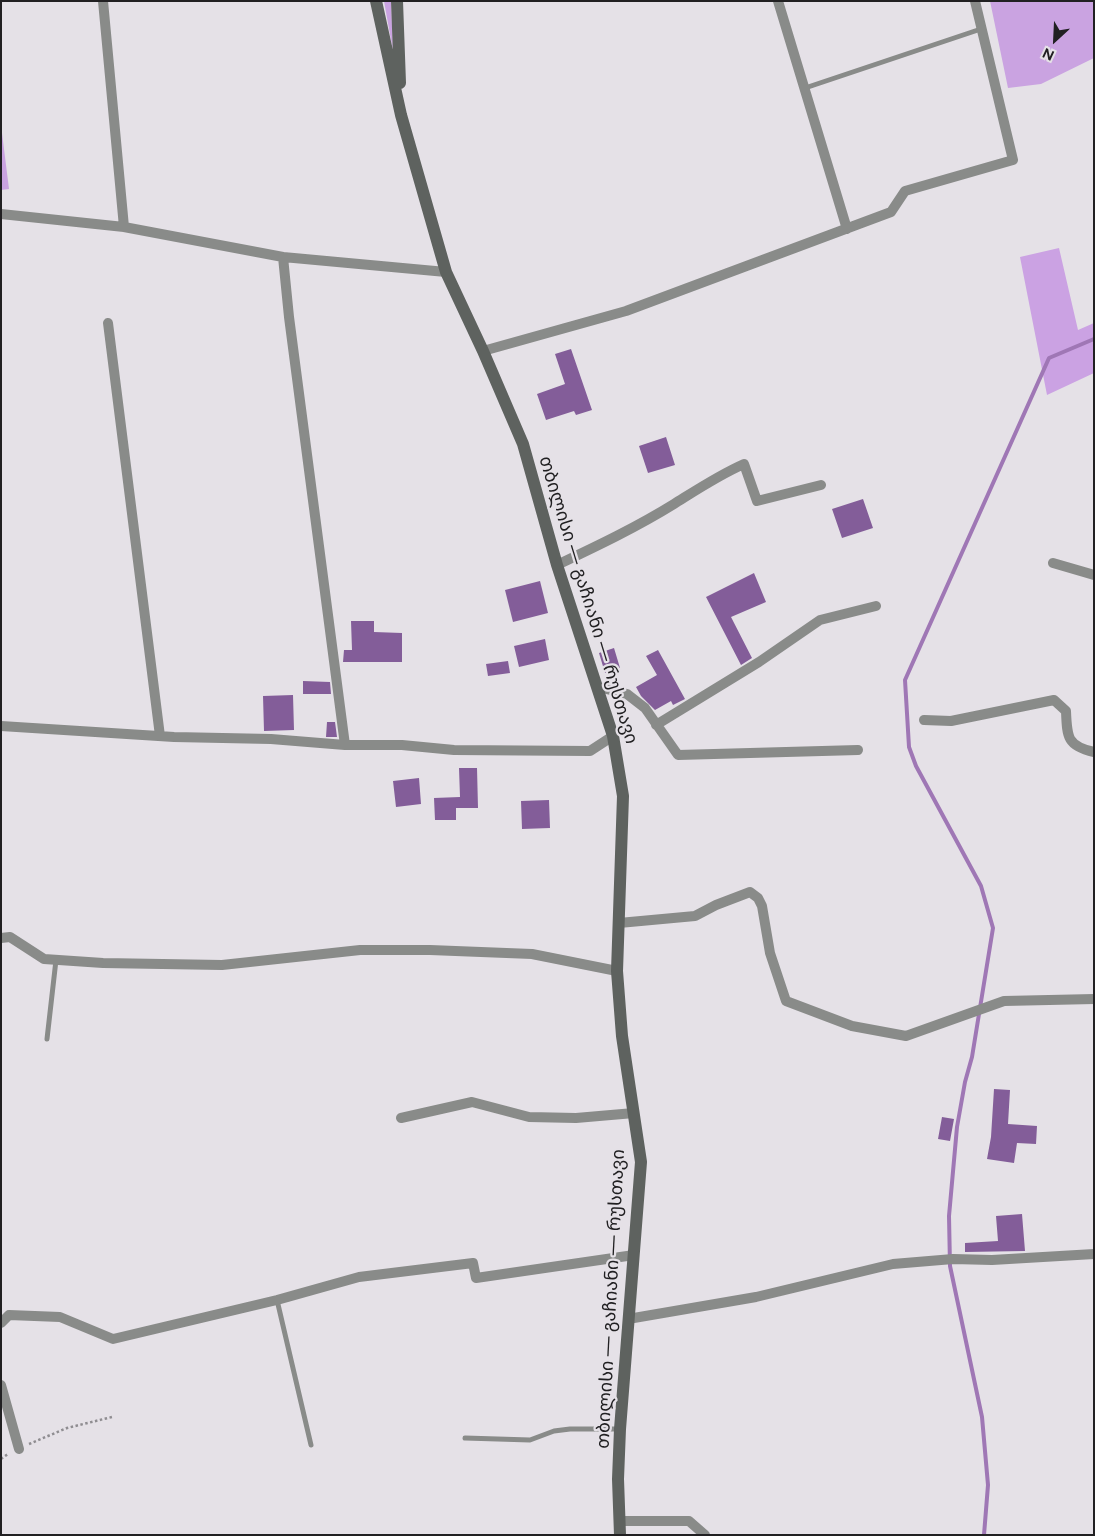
<!DOCTYPE html>
<meta charset="utf-8">
<style>
body{margin:0}
#map{position:relative;width:1095px;height:1536px;overflow:hidden;background:#e5e1e7;font-family:Figtree,sans-serif}
canvas{display:block}
.frame{position:absolute;inset:0;border:2px solid #212022;pointer-events:none}
.north{position:absolute;left:1030px;top:15px;width:50px;height:50px;-webkit-text-stroke:4px #e5e1e7;paint-order:stroke;rotate:205deg;font-size:14px;font-weight:700;line-height:20px;text-align:center;color:#212022}
.north::after{content:'';display:block;margin:auto;width:18px;height:22px;background:#212022;clip-path:polygon(50% 0,100% 100%,50% 72%,0 100%)}
</style>
<div id="map">
<canvas width="1095" height="1536"></canvas>
<div class="frame"></div>
<div class="north">N</div>
</div>
<script>
const ctx = document.querySelector('canvas').getContext('2d');
ctx.lineJoin = 'round';
function fill(path, color) { ctx.fillStyle = color; ctx.fill(path, 'evenodd'); }
function trace(path, color, width, dash) { ctx.strokeStyle = color; ctx.lineWidth = width; ctx.lineCap = dash ? 'butt' : 'round'; ctx.setLineDash(dash || []); ctx.stroke(path); }
function drawText(font, color, halo, rows, align = 'center') {
  ctx.font = font + ' Figtree,"Noto Sans Georgian",sans-serif'; ctx.lineWidth = 4.5; ctx.setLineDash([]); ctx.textBaseline = 'middle'; ctx.strokeStyle = halo; ctx.fillStyle = color; for (const [text, x, y, turn = 0] of rows) {
    ctx.save(); ctx.translate(x, y); ctx.rotate((+turn || 0) * Math.PI / 180); ctx.textAlign = isNaN(turn) ? turn : align; if (halo) ctx.strokeText(text, 0, 0); ctx.fillText(text, 0, 0); ctx.restore();
  }
}
fill(new Path2D(`
 M384,1H391L393,51Z
 M990,1H1094V58L1041,84L1008,88Z
 M1,125L9,189L1,190Z`), '#caa3e1');
fill(new Path2D(`
 M1059,248L1078,330L1094,323V373L1047,395L1020,257Z`), '#cba2e3');
trace(new Path2D(`
 M984,1535L988,1485L982,1417L950,1266L949,1216L957,1127L965,1082L972,1057L993,928L981,886L916,766L909,747L905,680L1049,358L1094,339`), '#9f77b5', 4);
fill(new Path2D(`
 M571,349L592,410L576,415L574,411L546,420L537,394L565,384L555,354Z
 M666,437L675,465L648,473L639,446Z
 M863,499L873,528L842,538L832,509Z
 M754,573L766,602L731,617L752,658L741,665L706,597Z
 M540,581L548,613L513,622L505,590Z
 M351,621H374V632L402,633V662H343L344,650H352Z
 M545,639L549,660L519,667L514,646Z
 M614,648L620,668L605,673L599,653Z
 M658,650L685,699L673,705L671,701L655,710L641,696L636,687L657,675L646,656Z
 M508,661L510,673L488,676L486,664Z
 M303,681L330,682L331,694H303Z
 M293,695L294,730L264,731L263,696Z
 M327,722H335L337,737H326Z
 M459,768H477L478,808H456V820H435L434,798L460,797Z
 M419,778L421,804L396,807L393,781Z
 M549,800L550,828L522,829L521,801Z
 M994,1089L1010,1090L1008,1124L1037,1126L1036,1144L1017,1143L1014,1163L987,1159L991,1137Z
 M942,1117L954,1119L950,1141L938,1139Z
 M1022,1214L1025,1251L965,1252V1243L998,1241L996,1216Z`), '#835d99');
trace(new Path2D(`
 M29,1444L67,1428L112,1417
 M1,1459L8,1454`), '#8f8d91', 2.5, [2.5, 2.5]);
trace(new Path2D(`
 M805,88L981,29
 M47,1039L56,960
 M277,1300L311,1445
 M465,1438L530,1440L554,1431L570,1429H620`), '#898b89', 5);
trace(new Path2D(`
 M103,1L124,227
 M778,1L847,229
 M1,214L124,227L283,257
 M108,323L160,736
 M483,351L626,311L891,212L905,191L1013,160L975,1
 M1053,563L1094,575
 M557,565C597,546 637,527 674,504C698,489 719,475 744,464L757,501L821,485
 M598,687L627,694L645,708L678,755L858,750
 M924,720L951,721L1054,700L1066,711C1067,737 1067,746 1094,752
 M656,725L759,662L820,620L876,606
 M1,726L174,737L271,739L345,745H402L454,750L590,751L613,736
 M345,745L289,317L283,257L446,272
 M619,923L695,916L716,905L750,892L758,898L762,906L770,953L786,1001L852,1026L906,1036L1004,1001L1094,999
 M1,938L10,937L44,959L103,963L222,965L360,950H430L532,954L617,971
 M401,1118L472,1102L529,1117L576,1118L634,1113
 M628,1319L756,1297L893,1264L953,1259L992,1260L1094,1254
 M1,1323L9,1315L60,1317L113,1339L277,1300L359,1277L473,1263L476,1278L634,1255
 M1,1385L19,1449
 M619,1521H689L705,1535`), '#898b89', 10);
trace(new Path2D(`
 M376,1L401,115L446,272L483,351L523,444L557,565L613,736L623,796L617,971L622,1036L641,1162L620,1429L618,1479L620,1535
 M397,1L400,83`), '#5e625f', 12);
drawText('18px', '#212022', '#e5e1e7', [
 ["თბილისი — გაჩიანი — რუსთავი",588,600,73],
 ["თბილისი — გაჩიანი — რუსთავი",611,1299,-87]
]);
</script>
